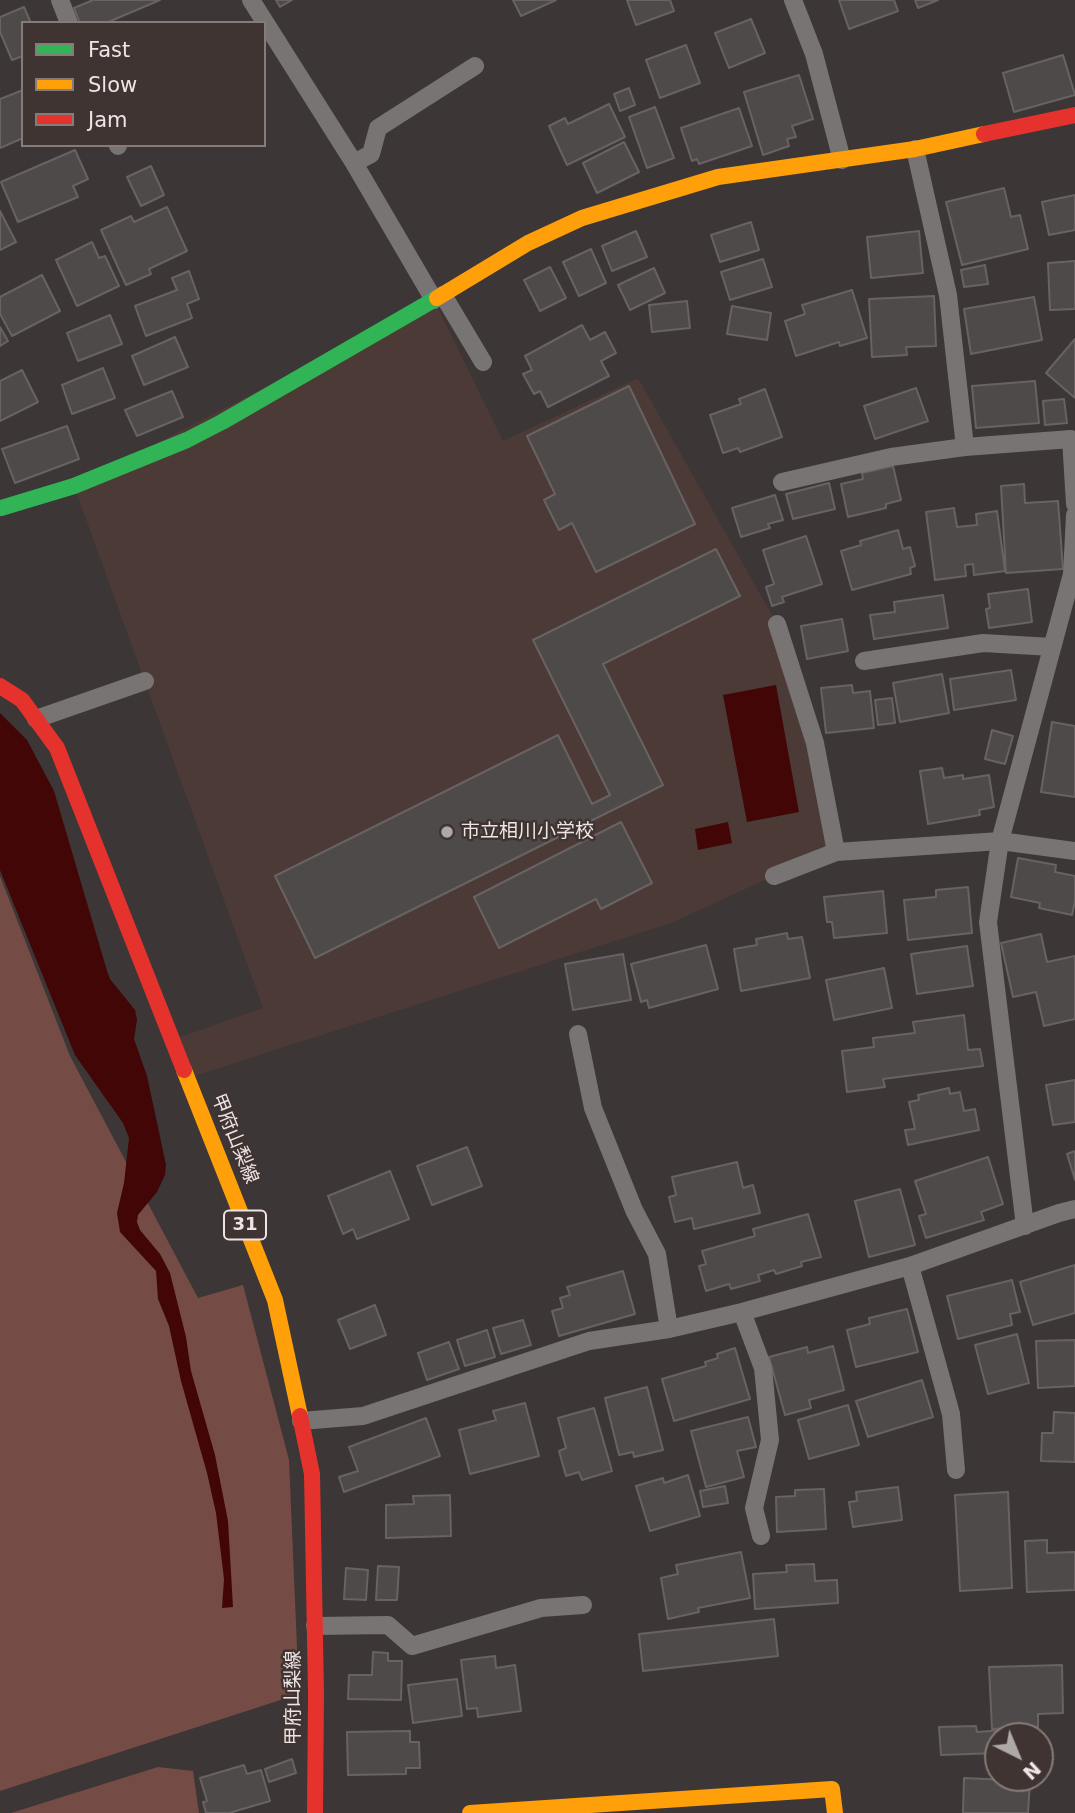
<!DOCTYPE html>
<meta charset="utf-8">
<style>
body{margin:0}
#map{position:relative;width:1075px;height:1813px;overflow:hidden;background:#3c3636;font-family:"DejaVu Sans",sans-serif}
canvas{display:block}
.legend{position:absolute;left:21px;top:21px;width:245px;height:126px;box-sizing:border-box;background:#403432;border:2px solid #857b79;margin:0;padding:9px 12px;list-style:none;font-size:21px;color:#ece5e3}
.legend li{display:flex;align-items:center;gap:14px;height:35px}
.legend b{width:35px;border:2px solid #857b79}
.north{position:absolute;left:984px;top:1722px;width:70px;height:70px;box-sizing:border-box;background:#403432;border:2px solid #857b79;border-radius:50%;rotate:137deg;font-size:19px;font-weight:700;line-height:28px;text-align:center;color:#ece5e3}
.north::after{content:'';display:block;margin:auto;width:24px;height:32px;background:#aea8a6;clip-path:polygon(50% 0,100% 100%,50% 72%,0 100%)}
</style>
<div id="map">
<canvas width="1075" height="1813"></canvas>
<ul class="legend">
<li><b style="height:9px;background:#30b455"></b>Fast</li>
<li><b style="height:9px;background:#ff9f0a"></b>Slow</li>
<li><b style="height:9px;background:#e5322d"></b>Jam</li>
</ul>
<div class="north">N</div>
</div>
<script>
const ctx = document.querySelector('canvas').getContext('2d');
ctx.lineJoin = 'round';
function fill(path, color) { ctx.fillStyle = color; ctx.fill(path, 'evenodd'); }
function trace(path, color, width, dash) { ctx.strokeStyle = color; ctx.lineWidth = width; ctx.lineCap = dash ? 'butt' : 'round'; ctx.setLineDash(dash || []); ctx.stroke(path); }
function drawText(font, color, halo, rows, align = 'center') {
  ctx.font = font + ' "DejaVu Sans","Noto Sans JP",sans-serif'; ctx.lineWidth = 5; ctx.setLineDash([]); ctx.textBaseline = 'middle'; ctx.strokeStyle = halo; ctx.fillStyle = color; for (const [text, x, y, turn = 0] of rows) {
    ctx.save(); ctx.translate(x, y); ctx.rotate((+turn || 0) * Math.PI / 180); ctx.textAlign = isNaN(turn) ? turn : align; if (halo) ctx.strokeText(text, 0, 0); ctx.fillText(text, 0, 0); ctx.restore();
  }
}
fill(new Path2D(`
 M434,300L503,441L638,378L777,624L836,852L774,876L671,923L188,1078L172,1040L263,1008L74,486Z`), '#4c3a37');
fill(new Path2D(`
 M0,876L70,1056L198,1298L243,1285L289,1460L299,1694L0,1791Z
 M158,1767L193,1771L199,1813H11Z`), '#744c45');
fill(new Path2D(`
 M776,685L799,812L747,822L723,695Z
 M0,713L27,740L54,791L107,971L110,979L135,1010L137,1020L134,1039L147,1076L166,1165L165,1175L157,1192L138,1215L137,1222L140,1230L160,1254L170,1273L186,1337L191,1371L215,1455L228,1521L233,1607L222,1608L224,1579L216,1513L207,1473L181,1381L169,1326L158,1299L156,1271L120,1232L117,1213L124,1183L129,1138L123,1123L75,1055L0,870Z
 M728,822L732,843L698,850L695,829Z`), '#410605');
const building = new Path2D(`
 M93,0H160L106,23H80L74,8Z
 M276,0H292L280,7Z
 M513,0H556L521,16Z
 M627,0H670L674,11L636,25Z
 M839,0H894L898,11L849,29Z
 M915,0H938L918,8Z
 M24,7L31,23H23V56L12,60L0,32V17Z
 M751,19L765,53L729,68L715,33Z
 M686,45L700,83L660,98L646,60Z
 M1063,55L1075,95L1014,112L1003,73Z
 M799,75L813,119L792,126L796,137L787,139L789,146L763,155L744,92Z
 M629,88L635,105L620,111L614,94Z
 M23,90V138L0,148V99Z
 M609,104L625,137L567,165L549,126L565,118L568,124Z
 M655,107L674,158L647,168L629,117Z
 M739,108L752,146L699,164L697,159L692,161L681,128Z
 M624,142L639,172L597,193L583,163Z
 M75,150L88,179L73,186L78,197L18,222L1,182Z
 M151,166L164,195L141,206L127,177Z
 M1004,188L1011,217L1020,215L1028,249L962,265L946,202Z
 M1075,195V230L1049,235L1042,202Z
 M167,207L187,251L149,269L151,274L126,285L101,230L131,216L134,222Z
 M0,211L16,242L0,250Z
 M751,222L759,250L720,262L711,235Z
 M636,231L647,257L612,271L602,246Z
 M919,231L923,273L871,278L867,237Z
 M92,242L99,258L105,256L119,286L77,306L56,260Z
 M591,249L606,283L579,296L563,262Z
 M763,259L772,287L730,300L721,272Z
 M1075,261V309L1050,310L1048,263Z
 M985,265L988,284L964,287L961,270Z
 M550,267L566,298L540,311L524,280Z
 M654,268L665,293L630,310L618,285Z
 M189,271L199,299L187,304L192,318L146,336L135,306L177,290L172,278Z
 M42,275L60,311L12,336L0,314V297Z
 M852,290L867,338L840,346L839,342L796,356L785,321L805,314L802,305Z
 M934,296L936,346L906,347L907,355L872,357L869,299Z
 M1034,297L1042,340L971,354L964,309Z
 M687,301L690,328L652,332L649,305Z
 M732,306L771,313L767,340L727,334Z
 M110,315L122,344L78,361L67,333Z
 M582,325L590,340L605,332L616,353L601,361L609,376L548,407L540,391L534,394L523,374L532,370L525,356Z
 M0,327L8,341L0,346Z
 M175,337L188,367L144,385L132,356Z
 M1075,339V398L1046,373Z
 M103,368L115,398L72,414L62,385Z
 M22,370L38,402L0,421V381Z
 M1035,381L1039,423L976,428L972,386Z
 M629,386L695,524L596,572L572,523L559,530L544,500L555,494L527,436Z
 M916,388L928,421L875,439L864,406Z
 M765,389L782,437L740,452L738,448L723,453L710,415L741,404L739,399Z
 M172,391L183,417L137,436L125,410Z
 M1064,399L1067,423L1045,425L1043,401Z
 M67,426L79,459L15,483L2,449Z
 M893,466L901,500L886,504V508L848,517L841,484L863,479L862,473Z
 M829,483L835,509L793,519L786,494Z
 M1024,484L1025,503L1058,501L1063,569L1006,573L1001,486Z
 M775,495L783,520L768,524L770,528L741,537L732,508Z
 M954,508L957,527L977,525L976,514L997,511L1005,571L974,575L973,564L965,565L966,576L935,580L926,512Z
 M898,530L903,549L910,547L915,566L910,568L911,574L852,590L841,551L861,545L860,541Z
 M806,536L822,584L782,597L784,602L772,606L766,587L774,584L763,550Z
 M716,549L740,596L603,664L663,785L315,958L275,876L558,735L592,804L610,795L533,640Z
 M1028,589L1032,622L989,628L986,609L990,608L988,594Z
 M943,595L948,628L874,639L870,615L895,612L894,602Z
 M842,619L848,651L807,659L801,626Z
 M1011,670L1016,700L954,710L950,679Z
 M942,674L949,713L900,722L893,683Z
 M852,685L853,693L870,691L874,728L826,733L821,688Z
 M892,698L895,723L878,725L875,700Z
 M1052,722L1075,726V797L1041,792Z
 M992,730L1013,736L1005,764L985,759Z
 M942,768L944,778L963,775V779L989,775L994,807L979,810L980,815L928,824L920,771Z
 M621,822L652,883L601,909L596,899L499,948L474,897Z
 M1018,858L1056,865L1055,872L1075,876V901L1072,915L1039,908L1040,903L1011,897Z
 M968,887L972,933L908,940L904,900L936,897V890Z
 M883,891L887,933L834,938L832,922H827L824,897Z
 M787,933L788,939L802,937L810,978L741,991L734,949L757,945L756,939Z
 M1041,934L1047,962L1075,956V1019L1044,1026L1036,992L1013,997L1001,943Z
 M706,945L718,989L649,1008L647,1000L641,1002L631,964Z
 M967,946L973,986L917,994L911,954Z
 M623,954L631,1000L573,1010L565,964Z
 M884,968L892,1008L834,1020L826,980Z
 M964,1015L968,1050L980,1049L983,1066L883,1079L885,1087L847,1092L842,1051L874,1047L873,1038L915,1033L913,1022Z
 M1075,1080V1122L1053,1125L1046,1085Z
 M949,1088L950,1094L960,1092L964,1111L975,1109L979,1130L908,1145L905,1130L915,1129L909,1102L919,1100L918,1095Z
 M467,1147L482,1186L432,1205L417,1166Z
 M1075,1151V1180L1067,1154Z
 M988,1157L1003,1204L981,1212L984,1220L926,1238L919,1216L926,1214L915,1181Z
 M737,1162L743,1188L753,1185L760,1213L694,1229L692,1218L675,1222L669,1197L676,1195L672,1177Z
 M390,1171L409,1219L357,1239L353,1229L343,1234L328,1196Z
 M900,1189L915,1245L869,1257L855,1201Z
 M808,1214L821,1257L801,1262L802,1266L776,1274L774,1270L758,1275L760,1281L731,1289L729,1284L706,1291L699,1266L706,1264L702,1251L755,1236L753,1229Z
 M1075,1265V1313L1033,1325L1020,1282Z
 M623,1271L635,1314L559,1336L552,1311L563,1308L560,1298L570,1295L567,1287Z
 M1012,1280L1020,1312L1010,1314L1012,1325L958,1339L947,1296Z
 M375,1305L386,1335L350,1349L338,1320Z
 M907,1309L918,1352L856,1367L847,1330L870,1324L869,1318Z
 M523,1320L531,1345L501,1354L493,1328Z
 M487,1330L495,1357L465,1366L457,1340Z
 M1017,1334L1029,1383L988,1394L975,1345Z
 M1075,1340V1386L1038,1388L1036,1341Z
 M449,1342L459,1369L427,1380L418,1353Z
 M833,1346L844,1390L809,1400L811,1408L785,1415L769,1357L807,1347L808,1353Z
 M735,1348L750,1399L674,1421L662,1379L706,1366L705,1362L718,1358L717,1354Z
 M922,1380L933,1417L868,1437L856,1401Z
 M647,1387L663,1450L634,1457L633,1452L619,1455L605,1398Z
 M525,1403L539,1456L470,1474L459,1430L496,1420L493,1411Z
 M848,1405L859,1445L809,1459L798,1420Z
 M594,1408L612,1471L582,1480L579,1472L566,1476L559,1451L566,1448L558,1418Z
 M1054,1412L1075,1413V1462L1041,1461L1042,1433H1053Z
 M748,1417L756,1447L737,1451L744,1477L706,1487L691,1431Z
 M426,1418L440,1456L344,1492L339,1477L358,1471L349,1447Z
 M688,1475L700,1516L650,1531L636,1486L663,1478L664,1483Z
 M725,1486L728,1503L703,1507L700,1491Z
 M898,1487L902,1520L853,1527L849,1502L857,1501L856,1492Z
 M824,1489L826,1529L777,1532L776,1497L795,1496V1490Z
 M1008,1492L1012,1588L960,1591L955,1495Z
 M450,1495L451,1536L386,1538V1505L414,1504L413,1496Z
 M1047,1540V1553L1075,1552V1590L1027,1592L1025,1541Z
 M741,1552L750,1598L698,1608L699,1612L668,1619L661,1578L678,1574L676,1565Z
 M814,1564L815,1581L837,1580L838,1603L755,1609L753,1574L787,1572L786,1565Z
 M378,1566L399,1567L397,1600H376Z
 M346,1568L368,1570L366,1600L344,1599Z
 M774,1619L778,1656L643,1671L639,1634Z
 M373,1652L388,1653V1661H402L401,1700L348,1699L349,1675H372Z
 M495,1656L496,1668L515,1665L521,1711L478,1717L477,1708L467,1709L461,1660Z
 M1062,1665L1063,1713L1038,1714V1727L992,1729L989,1667Z
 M457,1679L462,1716L413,1723L408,1685Z
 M976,1726L977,1732L1003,1730V1736H998V1753L941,1755L939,1727Z
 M410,1731V1742H419L420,1768H406V1774L348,1775L347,1732Z
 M292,1759L296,1773L269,1782L265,1769Z
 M244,1765L247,1774L261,1770L270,1801L229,1813H206L203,1802L207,1801L200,1778Z
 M964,1778L1030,1781L1028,1813H963Z`);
fill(building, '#4f4a4a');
trace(building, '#686362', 2);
trace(new Path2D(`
 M60,0L69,23
 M251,0L354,163L434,300
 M793,0L814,54L842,160
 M118,145V146
 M915,149L948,295L965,447L1071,439L1075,504
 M354,163L371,154L378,128L475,66
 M443,295L483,362
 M782,482L891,457L965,447
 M777,624L815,743L836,852
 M864,661L983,643L1052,647
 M36,719L145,681
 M774,876L836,852L1000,841L1075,851
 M578,1034L593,1108L634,1210L657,1254L669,1329
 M1025,1226L988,922L1000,841L1072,574L1075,515
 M910,1266L951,1414L956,1470
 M742,1312L763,1368L770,1440L754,1508L761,1536
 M301,1421L363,1416L589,1341L669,1329L742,1312L910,1266L1059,1213L1075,1209
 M315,1626L388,1625L412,1646L541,1608L583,1605`), '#777473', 18);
trace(new Path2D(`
 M1,508L74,486L187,440L222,422L437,298`), '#30b455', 16);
trace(new Path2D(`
 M437,298L528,243L582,218L718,177L915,149L984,134
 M184,1070L275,1300L300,1416
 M470,1813L832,1789L835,1813`), '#ff9f0a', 16);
trace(new Path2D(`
 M984,134L1075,115
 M0,686L22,700L57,748L184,1070
 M300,1416L312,1474L316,1694L315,1813`), '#e5322d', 16);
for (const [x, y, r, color] of [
 [447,832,7,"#aea8a6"]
]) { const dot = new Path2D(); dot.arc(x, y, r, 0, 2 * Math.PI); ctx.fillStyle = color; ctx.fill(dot); trace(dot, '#403432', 2.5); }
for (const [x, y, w] of [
 [245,1225,42]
]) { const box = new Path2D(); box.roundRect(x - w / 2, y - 14.5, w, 29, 5); ctx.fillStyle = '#403432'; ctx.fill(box); trace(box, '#ece5e3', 2); }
drawText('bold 18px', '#ece5e3', null, [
 ["31",245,1225]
]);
drawText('19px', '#ece5e3', '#403432', [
 ["市立相川小学校",461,832]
], 'left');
drawText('19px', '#ece5e3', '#403432', [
 ["甲府山梨線",234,1139,68],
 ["甲府山梨線",294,1698,-90]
]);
</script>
